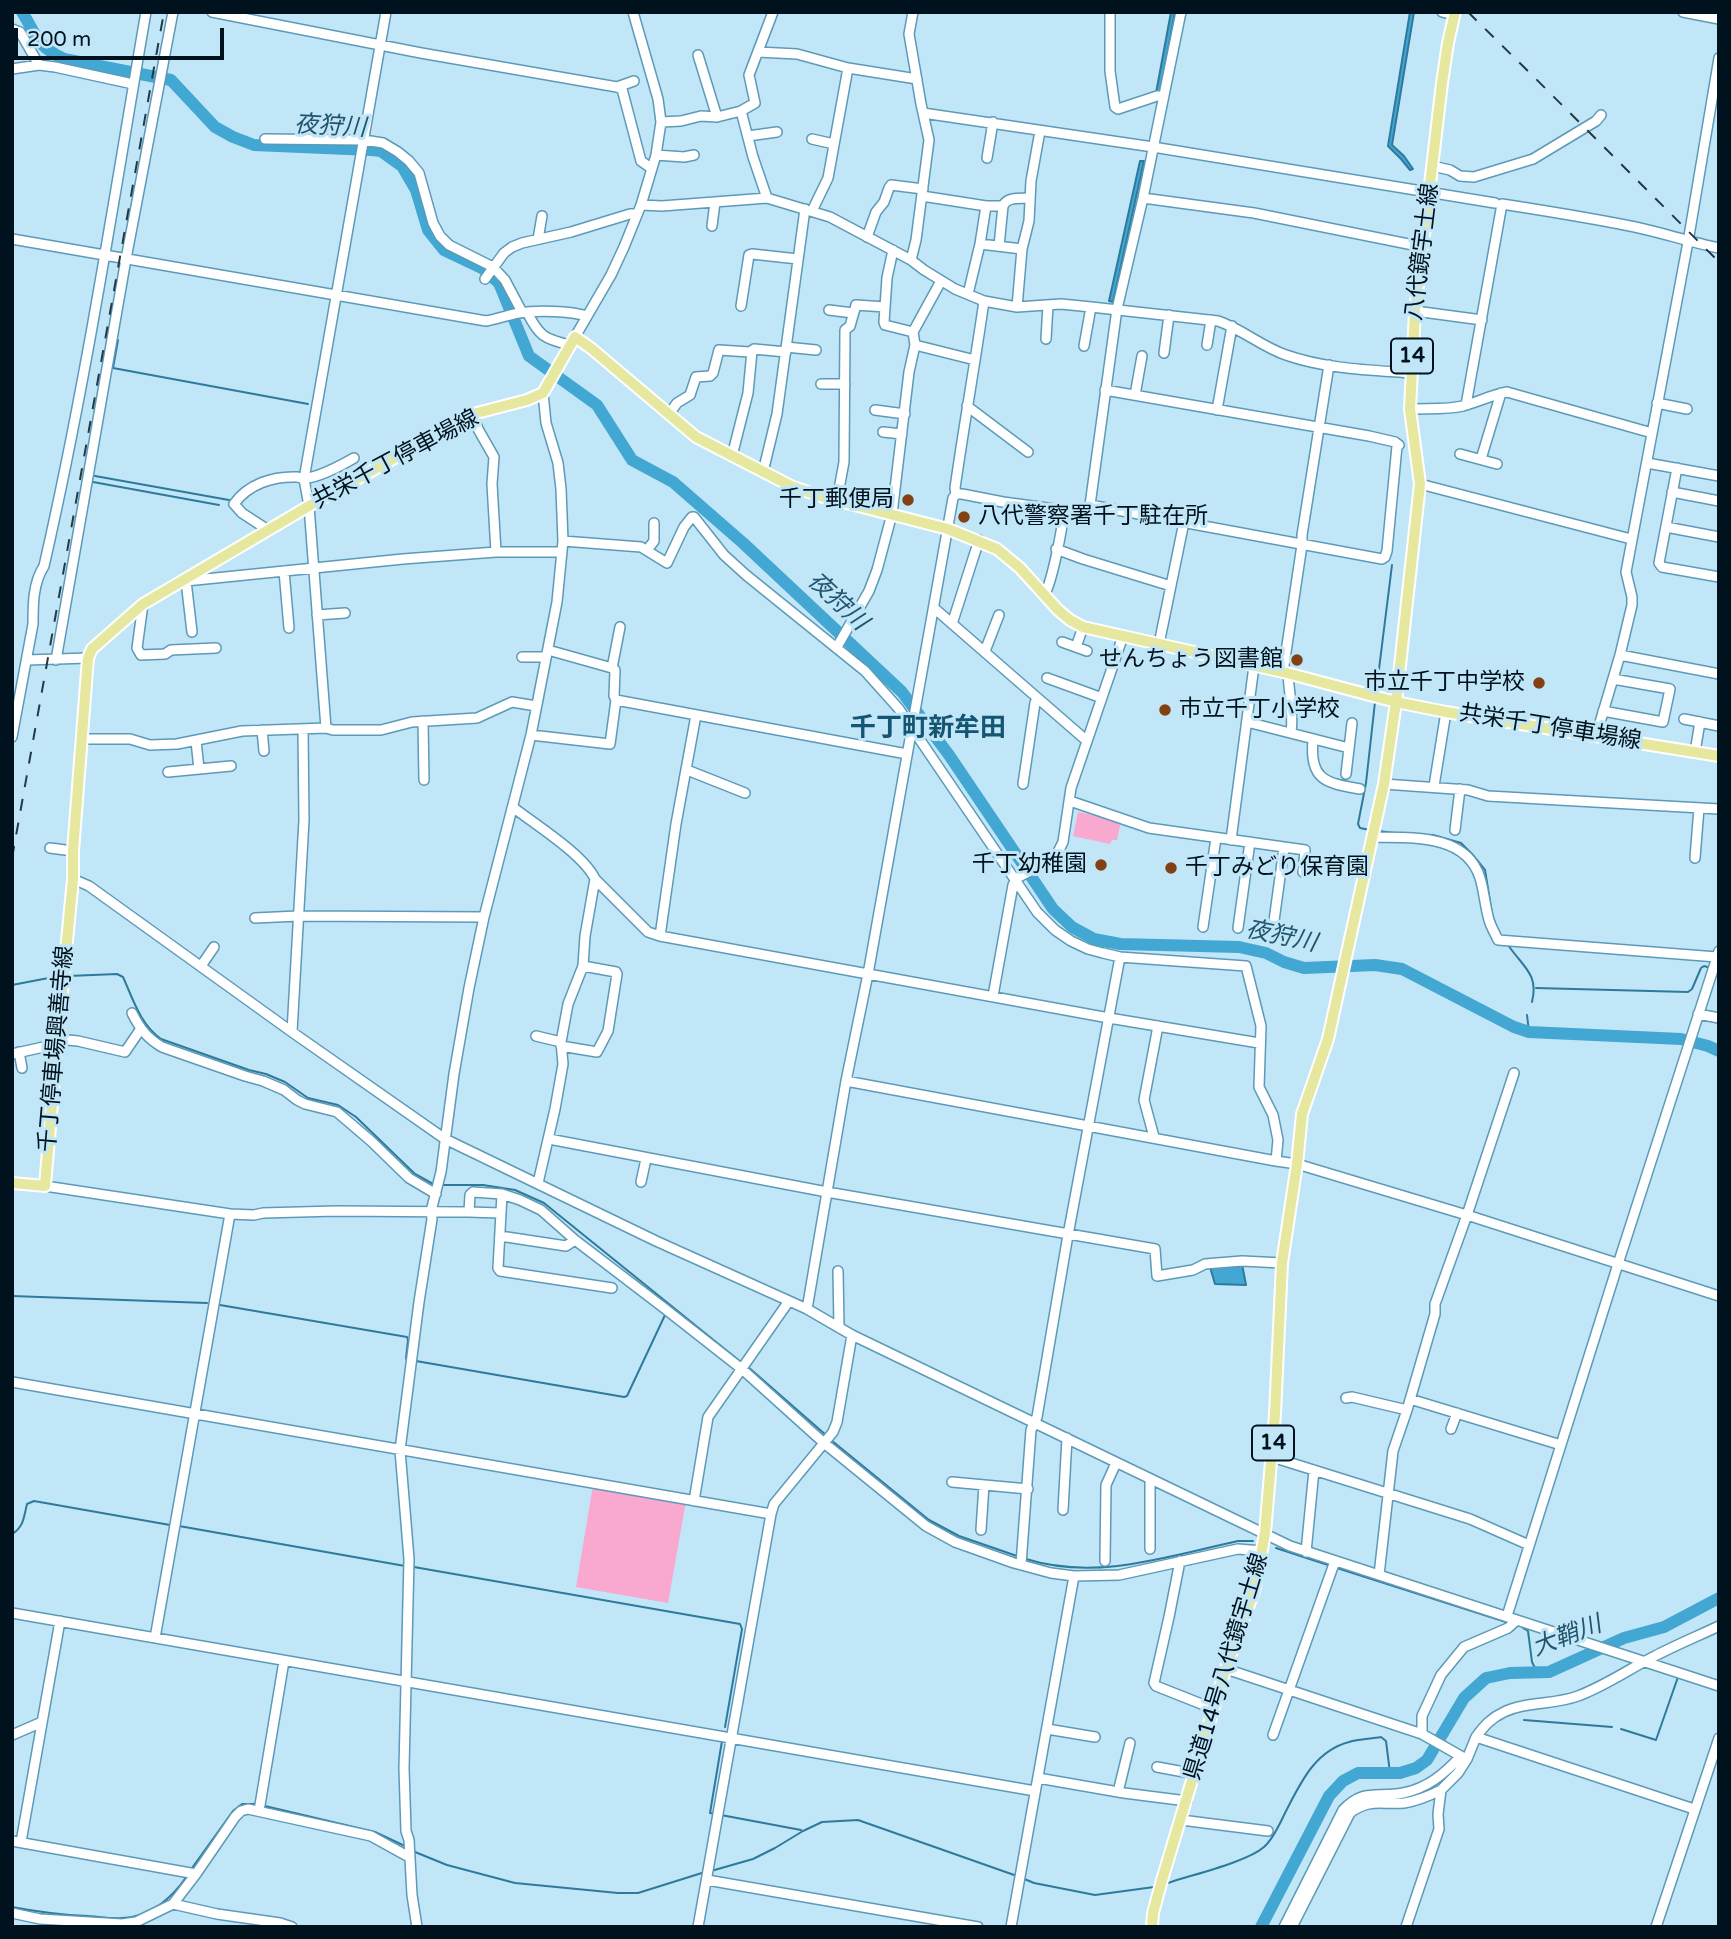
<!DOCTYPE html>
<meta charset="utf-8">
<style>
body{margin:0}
#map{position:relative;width:1731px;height:1939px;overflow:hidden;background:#c1e6f8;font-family:"Varela Round",sans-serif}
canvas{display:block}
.frame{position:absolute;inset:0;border:14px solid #00121d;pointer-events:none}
.scale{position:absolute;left:14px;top:28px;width:210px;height:32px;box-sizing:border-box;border:4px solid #00121d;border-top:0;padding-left:9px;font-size:21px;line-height:24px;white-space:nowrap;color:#00121d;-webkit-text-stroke:5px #c1e6f8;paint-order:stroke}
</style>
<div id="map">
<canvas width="1731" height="1939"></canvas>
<div class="frame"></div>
<div class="scale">200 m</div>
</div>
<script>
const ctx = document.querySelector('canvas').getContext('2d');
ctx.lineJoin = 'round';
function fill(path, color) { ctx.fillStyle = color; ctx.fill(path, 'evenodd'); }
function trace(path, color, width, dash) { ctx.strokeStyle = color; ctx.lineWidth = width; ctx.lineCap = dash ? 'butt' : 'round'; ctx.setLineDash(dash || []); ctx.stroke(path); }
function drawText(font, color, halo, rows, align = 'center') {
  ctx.font = font + ' "Varela Round","Noto Sans JP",sans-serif'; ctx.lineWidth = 6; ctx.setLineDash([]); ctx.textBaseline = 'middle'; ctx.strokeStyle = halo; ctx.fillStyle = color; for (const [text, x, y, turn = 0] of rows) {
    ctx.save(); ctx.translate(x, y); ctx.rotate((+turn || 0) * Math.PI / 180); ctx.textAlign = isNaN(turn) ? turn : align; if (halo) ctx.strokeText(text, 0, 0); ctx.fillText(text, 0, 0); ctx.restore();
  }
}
fill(new Path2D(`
 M1078,812L1121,821L1117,840H1112L1110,844L1073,836Z
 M593,1485L686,1501L668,1603L576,1587Z`), '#f9a8cf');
const water = new Path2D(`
 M1171,12H1175L1160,94L1156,93Z
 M1410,12H1414L1392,145L1404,156L1413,169L1410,170L1401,159L1388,146Z
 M1140,161H1144L1113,302L1109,301Z
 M1242,1264L1246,1285L1215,1284L1210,1267Z`);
fill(water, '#42a7d2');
trace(water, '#2e7a9c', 2);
trace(new Path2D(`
 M118,340L113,368L308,404
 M95,476L229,500
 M93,482L219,505
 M1376,693L1392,565
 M1370,830L1360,828L1358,824L1366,783L1375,702
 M1379,831L1394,833
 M1424,835H1433L1461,843L1472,854L1485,870L1492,914L1496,926
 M1508,945C1523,967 1539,974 1532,1002
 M68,976L117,974L123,977C133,999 140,1024 161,1039L249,1070L266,1074L285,1082L308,1098L338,1105L356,1117L415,1174L435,1185
 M12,985L59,976
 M1536,988L1688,992L1692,989L1701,968L1704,966L1711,968
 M1527,1015L1529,1032
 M440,1185H483L515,1190L544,1203L742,1363
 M12,1296L207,1303
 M220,1305L407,1337L408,1340L406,1358L407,1360
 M416,1361L624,1397L627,1396L665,1315
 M747,1366L827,1436
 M831,1440L929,1520L959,1536L1017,1556
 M179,1526L405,1566
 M12,1534C24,1527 24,1516 27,1504L34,1501L170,1525
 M1276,1548L1328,1565
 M1026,1559C1097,1581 1169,1556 1238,1541H1253
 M414,1567L740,1624L742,1629L725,1727
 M1337,1568L1506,1622
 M1523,1628L1528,1631L1532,1662L1537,1672
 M1703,1685L1719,1691
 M1524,1720L1612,1727
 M1621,1729L1656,1740L1678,1677
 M265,1806L375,1832L407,1847
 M715,1814L710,1813L722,1741
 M721,1815L801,1830
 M415,1852L447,1865L515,1883L618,1893H638L705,1872
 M192,1868L233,1811L242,1804H256
 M711,1871L753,1859L775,1848L803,1831L822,1822L858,1820L1017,1876
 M1022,1878L1034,1883L1095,1895L1154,1887
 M1168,1883C1191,1875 1247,1862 1264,1847C1274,1838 1280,1823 1286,1811C1301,1782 1315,1751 1349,1742C1359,1739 1371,1739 1381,1737L1386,1741L1390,1773
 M12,1907C38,1912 62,1915 88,1916C102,1917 118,1920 132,1917C156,1912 174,1895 187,1876`), '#2e7a9c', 2);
trace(new Path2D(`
 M22,12C38,37 35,45 64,59L171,80L215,127L233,137L254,145L371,150L381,151L402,166L416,190L428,230L444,250L482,268L499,283L529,356L597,405L632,460L673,482L743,543L902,692L949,755L1053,909L1072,927L1094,939L1120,944L1239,947L1266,953L1284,962L1304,968L1375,965L1402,969L1514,1027L1529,1032L1681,1039L1708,1046L1719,1051
 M1261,1927L1329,1796L1343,1781L1358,1773H1400L1416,1768L1427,1760L1464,1698L1486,1678L1510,1673L1549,1672L1624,1638L1664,1627L1719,1598`), '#42a7d2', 12);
const minor = new Path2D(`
 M212,12L421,53L617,87L622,89L641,161L651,168
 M1110,12V71L1115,107L1118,109L1157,96H1164
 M1442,12L1454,15
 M1683,12L1719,19
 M12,29L20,32L39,65
 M758,52L797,54L848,68L917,79
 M698,55L717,117
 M12,69L39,65L55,67L133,84
 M617,87L634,81
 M923,113L1153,147L1495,203
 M661,122L681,121L701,116L717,117L741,111
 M748,136L777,132
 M265,139L364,140L383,143L398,152L409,161L419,173L433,223L440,236L449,245L493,267L505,280L522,312
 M812,139L834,144
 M656,155L684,157L694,155
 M987,158L993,122
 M1432,166L1450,170L1460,176L1474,177L1533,159L1596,121L1601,115
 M922,196L986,206H1003
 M767,198L753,157L741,111L755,103L749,75L773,12
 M1143,198L1254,213L1423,247
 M641,205L662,206L767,198L830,217L911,260L924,270L955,289L984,301L1017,307L1061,304L1091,307L1218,321C1242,329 1262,347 1286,355C1326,369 1369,370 1411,373
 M812,211L828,178L848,68
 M712,226L715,202
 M867,237L876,212L884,202L889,188L891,185L923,189
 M12,239L486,321C497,319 508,315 519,313C537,310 570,311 587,316
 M538,239L542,216
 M980,244L1022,249
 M999,246L1003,206C1007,196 1021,199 1030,198
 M893,250L887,278L884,322L885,325L913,332
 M911,260L916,240L929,140L921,104L909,34L913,12
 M485,279L504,253L512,247L522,243L571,232L630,214H637
 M968,294L980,244L986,206
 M741,306L749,255L752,254L798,259
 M1017,307L1022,249L1029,221L1031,181L1040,131
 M829,310L853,313
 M1415,311L1482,320
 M527,312C539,336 544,339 570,345
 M575,337L611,275L624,247L641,205L656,155L661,122L658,99L633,12
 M1046,339L1048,305
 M915,345L975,360
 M1207,345L1211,320
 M1084,346L1091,307
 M786,347L816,350
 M1164,353L1169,315
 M821,384H845
 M1105,390L1369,436L1395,442L1399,445
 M1135,395L1142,356
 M1657,403L1687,409
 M1466,405L1502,204C1547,211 1591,218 1635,227C1663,233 1690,242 1719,248
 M967,406L1028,452
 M1410,409C1428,408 1446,410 1463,406C1478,402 1491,395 1507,392L1652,433
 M875,410L905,414
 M1217,410L1232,326
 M473,414L478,429L494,457L492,484L496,552
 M669,414L677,403L690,395L696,377L710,376L713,373L719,350L750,352L754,349L786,352
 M883,432L902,434
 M1460,454L1497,464
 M732,456L748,393L752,351
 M1481,459L1501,393
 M1647,463L1719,476
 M1677,468L1659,563L1662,567L1719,577
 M763,472L777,414L805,209
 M1420,484L1631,539
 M1672,492L1719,501
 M956,494L955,488C964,425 975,364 984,301
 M837,500L844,462L845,330L850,326L856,305L885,307
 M1090,505L1382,559L1385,557L1387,551L1397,446
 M1666,527L1719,537
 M268,530L242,513L234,504C248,484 273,476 297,477C304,478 301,480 308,478C324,475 340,466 354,458
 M563,541L641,547L667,563L684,527L692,517H694L724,555L746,575L865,671L899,709L1037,912L1055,930L1071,941L1088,949L1103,953L1120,957L1246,966L1261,1026L1259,1087L1273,1115L1278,1140L1276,1161L1297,1164L1470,1216L1719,1296
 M1056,549L1083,559L1171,586
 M647,550L654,541V523
 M284,571L289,628
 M184,580L186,581L403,559L496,552H561
 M186,581L192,632
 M1044,595C1052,584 1063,525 1064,509
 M143,604L137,648L141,655L165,654L171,650L216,648
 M934,608L1087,741
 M317,615L345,613
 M952,624L979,540
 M1062,642L1087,651
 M1159,644L1184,522
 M837,647L869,591L877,570L892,514L909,372L915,345L913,332L941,281
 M1076,647L1083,627
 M548,650L612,668L615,670L614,696L616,700L907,754
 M985,651L999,615
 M1620,655L1719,674
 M522,657H546
 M27,660L88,658
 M56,660L126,259L173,12
 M612,668L620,627
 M1283,672L1302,545V535L1329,365
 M1288,673C1289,696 1294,710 1291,733
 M1047,678L1102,698
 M1603,711L1663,722L1670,689L1613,679
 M1684,719L1719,726
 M423,721L424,780
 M1247,722L1349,748
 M326,728L309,506L304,479L386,12
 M262,730L264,751
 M531,735L610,744L616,700
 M1596,736L1620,655L1632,605V597L1626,572L1688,242L1719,58
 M12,737L33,624C33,604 33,583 44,566C86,383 114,197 146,12
 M83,739H130L150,745L177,744L242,731L326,728L333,730H381L412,722L477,718L512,702L536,706
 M1313,740C1309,781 1327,783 1360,789
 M196,741L199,769
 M1695,752L1700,722
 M687,770L745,793
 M168,772L231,766
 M1346,774L1352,723
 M1023,784L1035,703L1037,698
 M1384,784L1468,790L1488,796L1719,809
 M1434,786L1446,712
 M1070,801L1149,828L1305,850L1303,872
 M514,808C536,825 584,855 595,879L585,936L583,966L568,1004L561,1042L563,1064L555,1109L538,1183
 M1455,830L1460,789
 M1372,837C1410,838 1466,833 1480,878C1484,891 1485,906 1489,920C1491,927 1495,933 1498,940L1717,957
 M1231,840L1254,666
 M50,848L73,851
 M1695,858L1699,808
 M73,879L89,886L292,1032L445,1139L656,1241L807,1309L852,1335L1290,1546L1719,1686
 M595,879L648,932L660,936L1109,1018L1259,1043
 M255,918L298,916L484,917
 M1203,927L1216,838
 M1238,928L1250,842
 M1273,928L1284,848
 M660,936L676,824L696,715
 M201,966L214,947
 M993,996L1013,885L1017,878L1051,860L1058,852L1063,842L1071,788L1123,636
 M132,1013C140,1029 147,1038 162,1047L245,1076L263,1081L284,1090L297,1100L305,1104L337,1112L371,1141L409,1178L436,1194
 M1698,1014L1719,1018
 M292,1032L304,820L303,729
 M536,1036L561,1042
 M57,1039L78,1041L125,1052L140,1030
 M561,1046L597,1052L608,1031L617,974L616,972L583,966
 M19,1052L22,1068
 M12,1054L57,1044
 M846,1081L1276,1161
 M1154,1137L1144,1100L1158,1026
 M549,1139L827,1192L1155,1249L1157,1276L1193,1270L1205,1264L1242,1261L1282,1263
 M641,1182L646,1159
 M45,1186L230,1214L254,1215L263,1213L336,1211L469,1212L470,1195L473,1192L502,1194L520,1200L541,1210L575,1240L664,1308L743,1370L824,1443L926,1526L955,1542L1014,1563L1051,1573L1074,1576L1119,1575L1238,1549L1262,1551
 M502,1194L498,1268L500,1271L612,1288
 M469,1212L500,1213
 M500,1236L566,1246L575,1240
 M838,1271L839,1327
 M807,1309L846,1081L868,974L953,498L956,494H962L1003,502L1077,512L1085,510L1090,505L1117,309L1143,198L1181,12
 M12,1382L771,1514
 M1346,1398L1352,1397L1407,1410L1435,1314V1304L1467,1215L1514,1073
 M1410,1399L1561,1445
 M1451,1429L1457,1413
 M1272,1457L1470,1519L1529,1545
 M1150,1479V1549
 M952,1482L1028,1489
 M694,1501L708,1417L789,1301
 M1063,1510L1067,1438
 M981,1530L984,1485
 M1306,1552L1314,1470
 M1105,1561L1106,1485L1116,1463
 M1180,1561L1169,1617L1154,1683L1156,1686L1214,1709
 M1021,1564L1031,1430L1037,1417L1068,1235L1120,957
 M1379,1575L1393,1451L1407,1410
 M12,1613L1035,1791
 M1507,1616L1618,1264L1719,951
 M155,1638L230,1214
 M1226,1669L1422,1734L1466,1759
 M1047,1729L1095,1737
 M1422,1734V1716L1441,1675L1464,1647L1508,1628L1517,1620
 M12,1735L42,1722
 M1273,1735L1335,1561
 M1476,1737C1484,1726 1491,1718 1504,1712C1527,1701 1554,1705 1578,1696C1605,1686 1629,1669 1655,1656C1676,1645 1698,1636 1719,1626
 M1157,1767L1195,1774
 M1038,1778L1124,1793L1187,1801
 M1118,1792L1130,1743
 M259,1811L284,1661
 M1181,1820L1268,1831
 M12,1841L196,1874L173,1904L136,1922L122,1924L40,1919L12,1913
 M21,1842L60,1621
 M196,1874L235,1817L241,1811L248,1809L371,1836L409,1857
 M707,1880L978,1927
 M173,1904L217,1914L280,1923L292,1927
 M417,1927L412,1895L409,1840L406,1831L404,1768L409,1559L400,1450L419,1302L432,1219L431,1211L441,1172L454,1074L469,988L484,917L531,735L557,602L563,541L561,489L558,463L546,423L543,393
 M698,1927L771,1514L774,1504L833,1432L837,1422L852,1335
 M1011,1927L1074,1576
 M1284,1927L1343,1810C1364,1788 1376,1798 1403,1793C1428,1788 1444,1774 1461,1756
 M1292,1927L1350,1813C1369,1798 1382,1805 1404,1803C1417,1801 1429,1796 1441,1790
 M1406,1927L1439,1829L1438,1814L1441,1790L1458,1773L1467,1759L1476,1737L1694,1809
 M1656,1927L1719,1738`);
const major = new Path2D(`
 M12,1183L45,1186L57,1044L73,879V851L88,658L92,649L143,604L309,506L473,414L527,400L543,393L575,337L592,349L696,437L791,486L823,497L948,529L997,549L1020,568L1058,610L1070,620L1083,627L1283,672L1396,702L1446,712L1719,756
 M1152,1927L1153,1913L1162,1880L1224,1674L1255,1588L1265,1533L1275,1414L1282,1263L1297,1164L1302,1114L1328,1039L1384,784L1396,702L1420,484L1410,409L1415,311L1442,83L1448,43L1455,12`);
trace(minor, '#5d9ab7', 12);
trace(major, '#fff', 14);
trace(minor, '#fff', 9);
trace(major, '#e7e8a0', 10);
trace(new Path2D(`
 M1468,12L1535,78L1719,262
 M12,858L164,12`), '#233945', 2, [12, 12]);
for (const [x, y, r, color] of [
 [908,500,7,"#834012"],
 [964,517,7,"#834012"],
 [1297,660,7,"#834012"],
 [1539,683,7,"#834012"],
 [1165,710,7,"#834012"],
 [1101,865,7,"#834012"],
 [1171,868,7,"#834012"]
]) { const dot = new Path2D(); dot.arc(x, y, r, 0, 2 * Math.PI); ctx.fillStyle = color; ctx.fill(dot); trace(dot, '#c1e6f8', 2.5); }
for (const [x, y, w] of [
 [1412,356,42],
 [1273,1443,42]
]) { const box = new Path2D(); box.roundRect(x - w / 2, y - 17.5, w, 35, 5); ctx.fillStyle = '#c1e6f8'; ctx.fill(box); trace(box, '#00121d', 2); }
drawText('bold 21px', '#00121d', null, [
 ["14",1412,356],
 ["14",1273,1443]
]);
drawText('23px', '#00121d', '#c1e6f8', [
 ["八代鏡宇土線",1423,252,-83],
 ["共栄千丁停車場線",396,460,-28],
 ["共栄千丁停車場線",1550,728,9],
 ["千丁停車場興善寺線",57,1049,-85],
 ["県道14号八代鏡宇土線",1227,1667,-73]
]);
drawText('23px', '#00121d', '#c1e6f8', [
 ["千丁郵便局",894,500],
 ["八代警察署千丁駐在所",978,517,"left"],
 ["せんちょう図書館",1283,660],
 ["市立千丁中学校",1525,683],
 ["市立千丁小学校",1179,710,"left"],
 ["千丁幼稚園",1087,865],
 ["千丁みどり保育園",1185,868,"left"]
], 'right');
drawText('italic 24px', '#20556d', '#c1e6f8', [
 ["夜狩川",330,127,3],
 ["夜狩川",837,602,43],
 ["夜狩川",1281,937,12],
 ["大鞘川",1567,1637,-21]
]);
drawText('bold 26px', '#145671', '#c1e6f8', [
 ["千丁町新牟田",928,729]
]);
</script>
